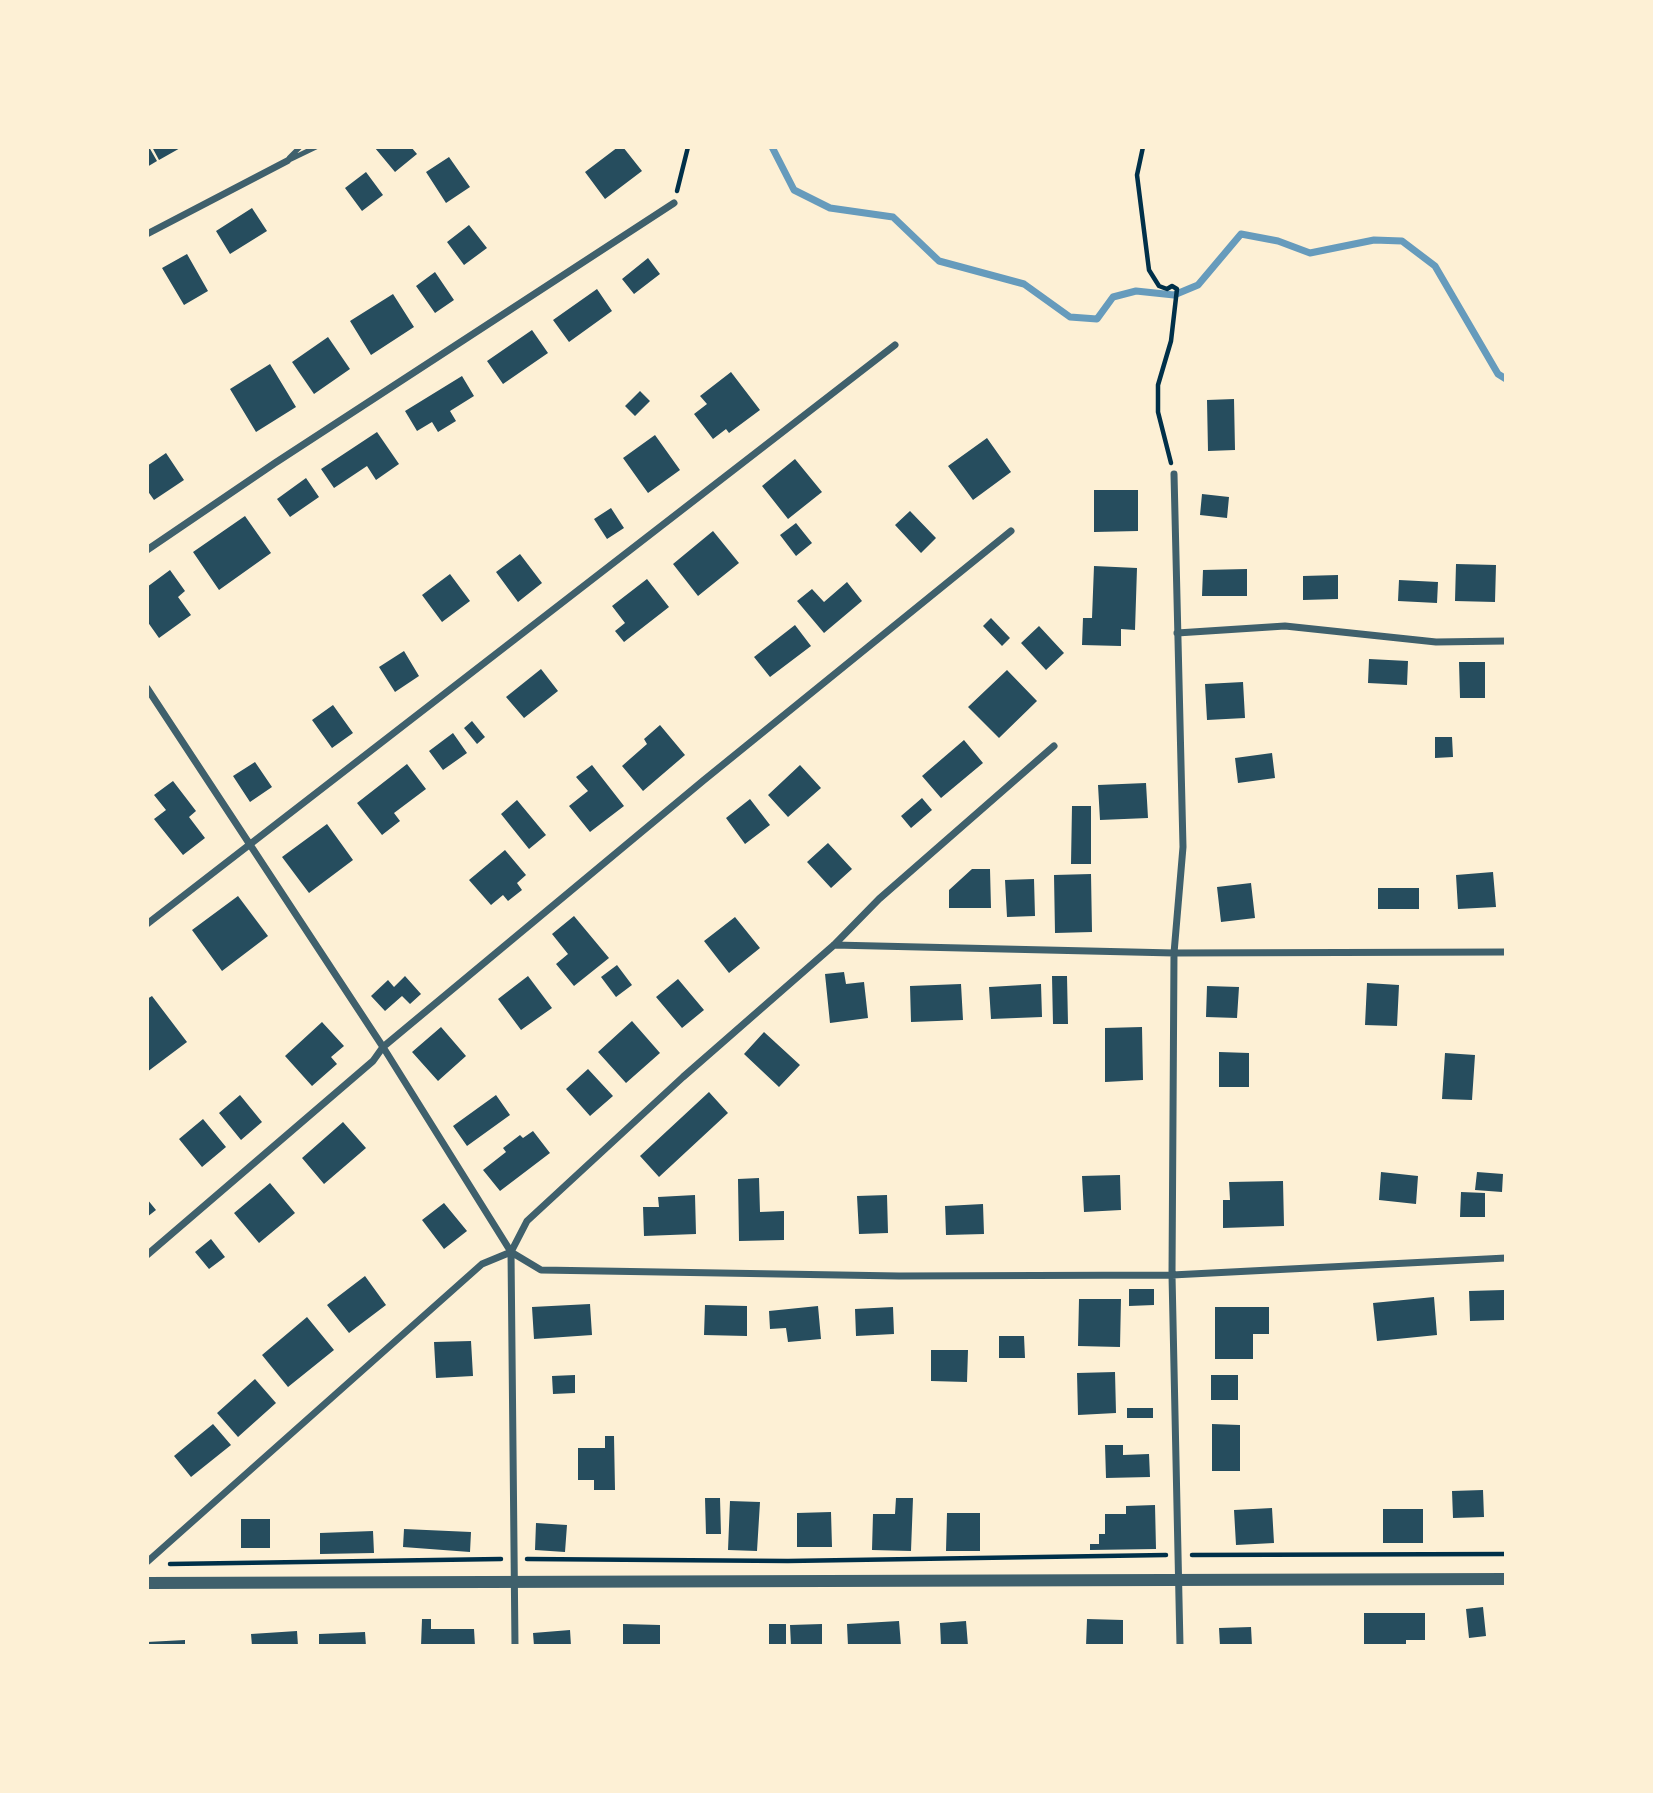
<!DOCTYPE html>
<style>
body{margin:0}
#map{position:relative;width:1653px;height:1793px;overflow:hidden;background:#fdf0d5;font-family:Barlow,sans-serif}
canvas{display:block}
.frame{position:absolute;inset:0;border:149px solid #fdf0d5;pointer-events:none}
</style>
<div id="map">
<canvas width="1653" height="1793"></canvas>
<div class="frame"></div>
</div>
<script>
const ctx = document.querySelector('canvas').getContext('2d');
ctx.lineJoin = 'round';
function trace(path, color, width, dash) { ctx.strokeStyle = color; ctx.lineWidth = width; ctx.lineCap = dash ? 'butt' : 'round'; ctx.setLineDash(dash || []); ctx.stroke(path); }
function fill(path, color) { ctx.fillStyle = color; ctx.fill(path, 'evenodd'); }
trace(new Path2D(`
 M772,147L794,190L830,208L893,217L939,261L1024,284L1070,317L1097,319L1113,297L1136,291L1174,295L1198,285L1241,234L1278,241L1310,253L1374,240L1402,241L1435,266L1498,374L1506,379`), '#669bbc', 7);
fill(new Path2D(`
 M147,147H149L157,161L147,167Z
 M152,147H182L159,160Z
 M376,147H411L417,154L395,172L375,148Z
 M618,147H623L642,171L605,199L585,172Z
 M449,157L470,187L446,203L426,172Z
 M366,172L383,195L362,211L345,188Z
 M252,208L267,231L230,254L216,231Z
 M469,225L487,248L464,265L447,242Z
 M187,254L208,291L184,305L162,268Z
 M648,258L660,274L634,294L622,279Z
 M435,272L454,300L435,313L416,286Z
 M597,289L612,311L569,342L553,320Z
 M393,294L414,327L371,355L350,321Z
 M532,330L548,353L503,384L487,361Z
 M328,337L350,369L314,394L292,362Z
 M270,364L296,407L256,432L230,389Z
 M731,372L760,410L729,433L726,429L713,439L694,414L707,404L700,396Z
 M462,376L474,396L450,411L456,421L438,432L432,422L417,431L405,411Z
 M640,391L650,401L635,416L625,406Z
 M1234,399L1235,450L1208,451L1207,400Z
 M377,432L399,464L376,480L367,466L334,488L321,469Z
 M655,435L680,470L648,493L623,458Z
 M987,438L1011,472L973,500L948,466Z
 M166,453L184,480L154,500L147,490V466Z
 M795,459L822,492L788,519L762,486Z
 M306,478L319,497L290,517L277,499Z
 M1094,490H1138V531L1094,532Z
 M1202,494L1229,497L1227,518L1200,515Z
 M611,508L624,528L607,539L594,519Z
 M910,511L936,538L921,553L895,525Z
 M245,516L271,553L219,590L193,552Z
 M796,523L812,543L796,556L780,535Z
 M713,531L739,563L698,596L673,564Z
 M520,554L542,583L518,602L496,572Z
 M1456,564L1496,565L1495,602L1455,601Z
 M1094,566L1137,568L1135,630L1121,629V646L1082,645L1083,618H1092Z
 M1247,569V596H1202L1203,570Z
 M170,570L185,591L178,597L191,615L159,638L147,621V587Z
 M450,574L470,601L442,622L422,595Z
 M1338,575V599L1303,600V576Z
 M647,579L669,607L624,642L615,631L625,623L612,606Z
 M1399,580L1438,582L1437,603L1398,601Z
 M847,582L862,601L824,633L797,601L812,589L824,602Z
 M991,618L1010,638L1002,646L983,626Z
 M795,625L811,646L770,677L754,657Z
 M1039,626L1064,653L1046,670L1021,643Z
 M404,651L419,676L395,692L379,667Z
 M1369,659L1408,661L1407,685L1368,683Z
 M1459,662H1485V698H1460Z
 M541,669L558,691L524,718L506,697Z
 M1007,670L1037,701L999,738L968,707Z
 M1243,682L1245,718L1207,720L1205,684Z
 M333,705L353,733L332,748L312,720Z
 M472,721L485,737L477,744L464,728Z
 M660,725L685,755L643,791L622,766L647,744L644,739Z
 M453,733L467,753L443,770L429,751Z
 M1435,737H1452L1453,757L1435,758Z
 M964,740L983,763L941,798L922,776Z
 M1272,753L1275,778L1238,783L1235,758Z
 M255,762L272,787L250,802L233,776Z
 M407,764L426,789L394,813L400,821L382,835L357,803Z
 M592,765L624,806L590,832L569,806L588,791L576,777Z
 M800,765L821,788L788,817L768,795Z
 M173,781L196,811L189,817L205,838L183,855L154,819L166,810L154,795Z
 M1146,783L1148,818L1100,820L1098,785Z
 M922,798L932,810L911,828L901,816Z
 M750,799L770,825L745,844L726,818Z
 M517,800L546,835L529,849L501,814Z
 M1072,806H1091V864H1071Z
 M327,824L353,860L309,893L282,857Z
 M828,843L852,869L831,888L807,862Z
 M505,850L526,875L517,883L522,890L508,901L503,895L491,905L469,880Z
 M972,869H990L991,908H949V890Z
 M1493,872L1496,907L1458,909L1456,875Z
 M1091,874L1092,932L1055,933L1054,875Z
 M1034,879L1035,916L1007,917L1005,880Z
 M1251,883L1255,918L1221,922L1217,887Z
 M1378,888H1419V909H1378Z
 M238,896L268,936L222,971L192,930Z
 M574,916L609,958L574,986L556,964L568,954L552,934Z
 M735,917L760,948L729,973L704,941Z
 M617,965L632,985L616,997L601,977Z
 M844,972L846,984L864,982L868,1018L830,1023L825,974Z
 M405,976L421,994L410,1004L402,996L385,1011L371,996L388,980L394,987Z
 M528,976L552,1008L521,1030L498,999Z
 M1052,976H1067L1068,1024H1053Z
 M678,979L704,1010L682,1028L656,997Z
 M1367,983L1399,985L1397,1026L1365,1025Z
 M961,984L963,1020L911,1022L910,986Z
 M1041,984L1042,1017L991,1019L989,987Z
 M1207,986L1239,987L1237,1018L1206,1017Z
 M152,996L187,1042L147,1072V999Z
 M632,1021L660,1053L626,1083L598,1052Z
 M322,1022L344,1046L331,1057L337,1064L312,1086L285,1056Z
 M441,1027L466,1056L438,1081L412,1052Z
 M1142,1027L1143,1080L1105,1082V1028Z
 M764,1032L800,1065L779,1087L744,1054Z
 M1219,1052L1249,1053V1087H1219Z
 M1445,1053L1475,1055L1472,1100L1442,1099Z
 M588,1069L613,1096L590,1116L566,1089Z
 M709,1092L728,1113L659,1177L640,1156Z
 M240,1095L262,1122L241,1140L219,1113Z
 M496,1095L510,1115L467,1146L453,1126Z
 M203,1119L226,1147L202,1167L179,1139Z
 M343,1122L366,1148L324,1184L302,1158Z
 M533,1131L550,1153L500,1191L483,1170L506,1152L503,1148L520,1135L523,1138Z
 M1381,1172L1418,1176L1416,1204L1379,1200Z
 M1477,1172L1503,1174L1502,1192L1475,1190Z
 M1120,1175L1121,1210L1084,1212L1082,1176Z
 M759,1178L760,1212L784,1211V1240L739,1241L738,1179Z
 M1283,1181L1284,1226L1223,1228V1200H1230L1229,1182Z
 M270,1183L295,1213L259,1243L234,1213Z
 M1461,1192L1485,1193V1217H1460Z
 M695,1195L696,1234L644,1236L643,1207H659L658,1197Z
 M887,1195L888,1233L859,1234L857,1196Z
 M147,1199L156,1210L147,1217Z
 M444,1203L467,1231L444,1249L422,1220Z
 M983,1204L984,1234L946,1235L945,1206Z
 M211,1239L225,1257L209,1269L195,1252Z
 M365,1276L386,1305L349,1333L327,1305Z
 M1129,1289H1154V1305L1129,1306Z
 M1504,1290L1505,1320L1470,1321L1469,1291Z
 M1434,1297L1437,1335L1377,1341L1373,1303Z
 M1079,1299H1121L1120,1347L1078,1346Z
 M590,1304L592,1335L534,1339L532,1307Z
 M705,1305L747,1306V1336L704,1335Z
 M818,1306L821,1339L788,1342L786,1328L770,1329L769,1311Z
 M893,1307L894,1334L856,1336L855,1309Z
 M1215,1307H1269V1334H1253V1359H1215Z
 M307,1317L334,1350L288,1387L262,1355Z
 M999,1336H1024L1025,1358H999Z
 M471,1341L473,1376L436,1378L434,1342Z
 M931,1350H968L967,1382L931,1381Z
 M1115,1372L1116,1413L1078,1415L1077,1373Z
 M575,1375V1393L553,1394L552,1376Z
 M1211,1375H1238V1400H1211Z
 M255,1379L276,1403L238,1437L217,1413Z
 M1127,1408H1153V1418H1127Z
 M213,1424L231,1445L191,1477L174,1456Z
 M1212,1424L1240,1425V1471H1212Z
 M605,1436H614L615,1490H594V1480H578V1448H605Z
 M1105,1445H1123V1455L1149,1454L1150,1477L1106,1478Z
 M1483,1490L1484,1517L1453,1518L1452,1491Z
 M705,1498H720L721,1534H706Z
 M896,1498H913L911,1551L872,1550L873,1514H895Z
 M730,1501L760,1502L757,1551L728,1550Z
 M1155,1505L1156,1549L1090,1550V1544H1099V1534H1105V1514H1126V1506Z
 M1272,1508L1274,1543L1236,1545L1234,1510Z
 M1383,1509H1423V1543H1383Z
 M831,1512L832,1547H797V1513Z
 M947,1513H980V1551H946Z
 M241,1519H270V1548H241Z
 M536,1523L567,1525L565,1552L535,1550Z
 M404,1529L471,1532L470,1552L403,1547Z
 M373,1531L374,1553L320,1554V1533Z
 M1483,1607L1486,1636L1469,1638L1466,1609Z
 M1364,1613H1425V1640H1406V1646H1364Z
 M422,1619H431V1629H474L475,1646H421Z
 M1087,1619L1123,1620V1646H1086Z
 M899,1621L901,1646H848L847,1624Z
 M966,1621L968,1646H941L940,1623Z
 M623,1624L660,1625V1646H623Z
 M769,1624H786V1646H769Z
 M822,1624V1646H791L790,1625Z
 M1251,1627L1252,1646H1220L1219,1628Z
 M570,1630L571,1646H534L533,1633Z
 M297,1631L298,1646H252L251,1634Z
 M365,1632L366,1646H319V1634Z
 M185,1640V1646H147V1642Z`), '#264d5e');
trace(new Path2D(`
 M1143,147L1137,175L1149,270L1159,286L1167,289L1172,286L1177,289L1171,341L1158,385V412L1171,463
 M677,191L688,147
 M1192,1555L1506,1554
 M527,1559L788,1561L1166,1555
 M170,1564L501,1559`), '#003049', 4.5);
trace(new Path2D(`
 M289,158L300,147
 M287,161L316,147`), '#3f606c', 5);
trace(new Path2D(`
 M147,234L287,161
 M1174,474L1183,847L1174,953L1172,1275L1180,1646
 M147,550L275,463L674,203
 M1177,633L1285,626L1436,642L1506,641
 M147,688L383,1047L511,1252L515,1646
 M147,924L895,345
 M834,945L1174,953L1506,952
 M511,1252L541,1270L899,1276L1172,1275L1506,1258
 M147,1255L373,1061L383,1047L704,780L1011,531
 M147,1562L482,1264L511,1252L527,1221L683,1077L834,945L879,899L1054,746`), '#3f606c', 7);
trace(new Path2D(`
 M147,1583L1506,1579`), '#3f606c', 12);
</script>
